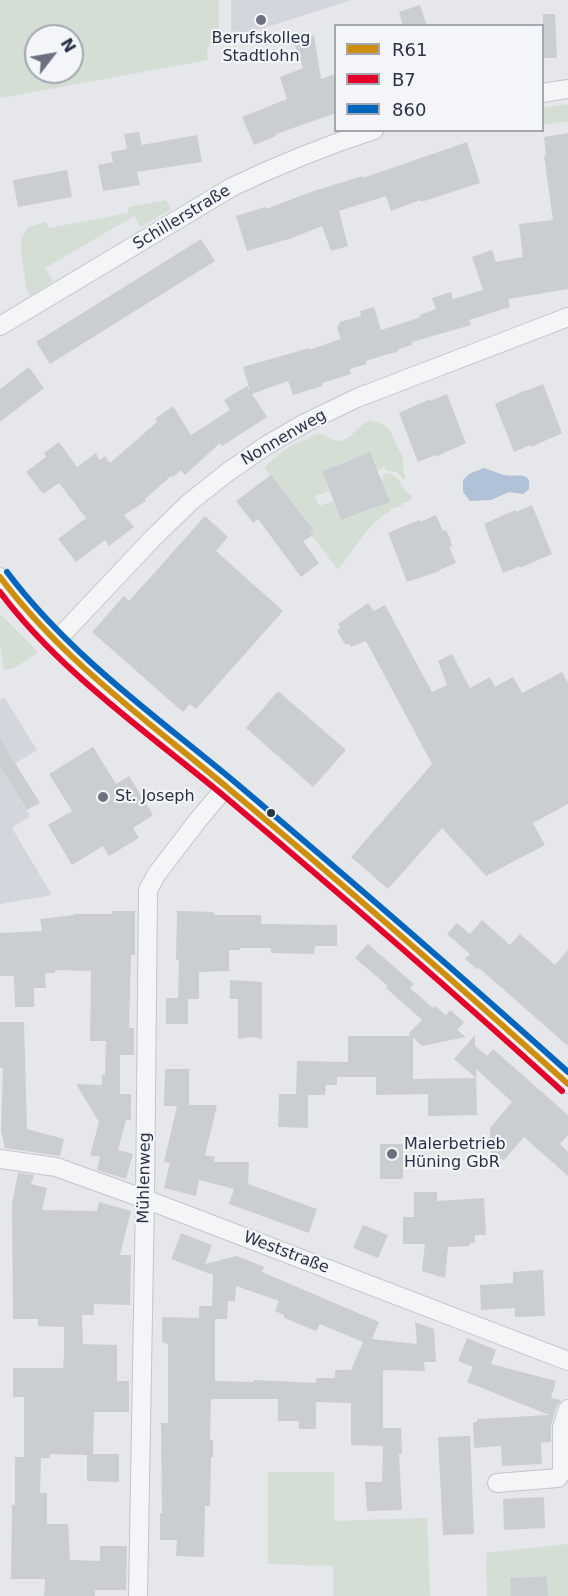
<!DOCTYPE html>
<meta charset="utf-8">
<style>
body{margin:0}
#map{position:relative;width:568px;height:1596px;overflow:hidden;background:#e5e7ea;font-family:"DejaVu Sans",sans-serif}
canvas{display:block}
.legend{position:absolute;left:334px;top:24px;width:210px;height:108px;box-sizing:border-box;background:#f3f5f9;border:2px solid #a2a7b1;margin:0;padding:8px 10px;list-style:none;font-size:18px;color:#293246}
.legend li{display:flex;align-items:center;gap:12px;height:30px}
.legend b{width:30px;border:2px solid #a2a7b1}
.north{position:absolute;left:24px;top:24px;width:60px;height:60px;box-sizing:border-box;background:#f3f5f9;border:2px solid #a2a7b1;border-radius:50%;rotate:59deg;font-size:16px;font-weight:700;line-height:24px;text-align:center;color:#293246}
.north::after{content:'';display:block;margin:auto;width:21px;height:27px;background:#6b717f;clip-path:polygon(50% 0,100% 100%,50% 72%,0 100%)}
</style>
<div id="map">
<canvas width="568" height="1596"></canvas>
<ul class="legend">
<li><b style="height:8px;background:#ce8f0e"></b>R61</li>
<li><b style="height:8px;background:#e4002b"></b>B7</li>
<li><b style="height:8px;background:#0065bd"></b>860</li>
</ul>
<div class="north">N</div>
</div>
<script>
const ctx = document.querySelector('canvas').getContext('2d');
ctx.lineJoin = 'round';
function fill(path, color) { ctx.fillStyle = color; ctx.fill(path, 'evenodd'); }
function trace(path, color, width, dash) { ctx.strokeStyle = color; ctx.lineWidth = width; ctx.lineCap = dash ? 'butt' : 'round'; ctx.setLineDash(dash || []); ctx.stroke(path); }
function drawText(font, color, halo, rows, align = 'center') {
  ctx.font = font + ' "DejaVu Sans",sans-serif'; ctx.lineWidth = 4.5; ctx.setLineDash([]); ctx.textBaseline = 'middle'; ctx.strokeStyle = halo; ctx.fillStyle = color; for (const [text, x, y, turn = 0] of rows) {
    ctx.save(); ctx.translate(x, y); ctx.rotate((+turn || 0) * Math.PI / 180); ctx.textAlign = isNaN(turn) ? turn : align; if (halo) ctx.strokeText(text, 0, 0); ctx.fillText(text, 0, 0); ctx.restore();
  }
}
fill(new Path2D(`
 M231,0H352L238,36L231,31Z
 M4,697L37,750L3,771L30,816L12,828L52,895L0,904V700Z`), '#d3d6dd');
fill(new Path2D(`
 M0,0H219V34L207,48L208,60L0,98ZM36,36H72V72H36Z
 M568,104V121L543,125V108Z
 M166,200L171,209L141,227L134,216L45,268L53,281L30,296L27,290L21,254V239L28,227L46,222L49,228L128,213L129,207Z
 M370,420L386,426L389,429L403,458L404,474L406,478L403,479L397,472L386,470L385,467L377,470L352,458L322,471L329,491L315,496L319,506L333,501L341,520L373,509L378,481L384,479L383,475L388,473C402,477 399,487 411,495L412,499L410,501L403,503L401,506L390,509V511C367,524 354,550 338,570L312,536L310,532L313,529L292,501L285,505L287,497L264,467C273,460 285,448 295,444C298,442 301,442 304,441C310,438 315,432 321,434C331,436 330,444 343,440C353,437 359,425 370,420Z
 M0,614L38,652L15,668L4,670L0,645Z
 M268,1472H334V1521L427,1518L430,1596H333V1566L268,1564Z
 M568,1544V1596H548L547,1576L510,1578L511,1596H487L486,1553Z`), '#d4ded5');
fill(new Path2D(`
 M484,468C491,470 497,473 504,475C515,478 532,469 529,489L523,494L509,492L491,500L470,501L463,492V480L469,474Z`), '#b1c1d7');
fill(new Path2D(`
 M420,5L427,26H403L399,12Z
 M543,14H555L557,58H543Z
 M314,35L321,79L336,74V113L276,134V136L254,145L242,117L287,99L280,77L303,68L294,42Z
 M139,132L142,145L197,135L202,162L137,172L140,185L103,191L98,165L113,162L111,152L127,149L124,134Z
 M568,133V289L508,299L510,307L469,320L471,325L412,342V345L398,349L399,351L366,361L367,364L350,369L351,374L322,383V386L293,395L288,381L252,394L267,417L222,446L220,443L185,475L181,470L173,477L171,476L145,499L146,501L124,515L134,527L109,546L105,540L76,562L58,539L86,518L59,483L43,494L26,472L46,457L44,453L59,442L77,467L96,453L99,460L105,456L110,463L157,422L155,419L173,406L191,435L230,410L224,400L247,386L250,391L243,367L309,348V350L341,339L337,328L340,322L361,316L360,311L374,307L381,330L421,317L420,315L436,309L432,298L451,292L453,299L483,290L472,257L492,250L496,262L523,257L519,224L553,220L544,156L546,155L544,137Z
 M467,142L480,183L421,202L420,200L391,211L386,196L339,211L348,246L331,251L322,226L292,238L247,251L236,216L265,207L266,209L314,191L363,176V178Z
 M67,170L72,197L18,207L13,180Z
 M201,239L215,261L50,364L36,342Z
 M29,367L44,388L0,422V389Z
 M543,384L562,433L531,447L530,445L514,452L495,404L526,390V391Z
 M447,394L466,443L435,457V455L418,462L399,413L430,399V401Z
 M370,452L390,502L341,520L322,471Z
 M271,475L314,530L310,532L313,535L303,541L319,563L301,577L258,519L253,523L236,501Z
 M532,505L552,554L520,568V566L503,573L484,524L515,510L516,512Z
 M436,515L443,531L446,530L450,538L452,546L449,547L456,563L439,570L440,571L407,582L388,533L419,520L420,522Z
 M205,516L228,537L216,551L283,611L196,709L190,704L183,712L92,632L124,596L129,601Z
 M368,603L374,611L385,605L432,692L447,685L438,661L452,654L470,688L490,677L495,687L513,677L522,693L562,672L568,683V804L533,823L545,845L486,876L442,828L388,889L351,857L432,764L366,641L351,647L349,644L345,645L337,630L340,628L338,624Z
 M278,691L346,750L313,787L246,728Z
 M0,739L40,803L27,810L0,767Z
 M93,747L116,784L129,776L153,815L133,828L139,838L109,856L103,846L72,865L48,825L72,811L49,774Z
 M112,911H135V955H131L129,1028H134V1055H120V1094H131V1120H126L118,1150L133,1154L126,1179L97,1170L100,1157L90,1155L99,1122L76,1084L102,1085V1075H105L106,1041H90L91,971L55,970V973H45L46,988H34V1007H15L14,976H0V933L42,931L40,919L74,915V914H112Z
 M177,911L214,912V915H261V924L337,925V946H315L314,954L271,953V948H240V950H229V971L199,972V999H188V1024H166V998H178L179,960H176Z
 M482,920L510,945L520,934L555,965L568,950V1046L479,968L477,969L465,959L470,954L447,934L457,923L470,934Z
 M368,944L414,984L410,988L433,1008L435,1006L446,1015L450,1010L464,1022L457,1030L466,1037L422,1046L413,1037V1079L476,1078L454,1059L475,1035V1046L487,1056L493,1049L568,1115V1135L560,1144L568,1152V1176L524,1137L504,1160L491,1157L490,1128L512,1102L476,1069L477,1115L428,1116V1094L376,1095V1077H337V1085H326L325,1095H308V1128L278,1127L279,1094H296L297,1061L346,1062H348V1036H411L408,1034L422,1020L386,988L388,986L355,958Z
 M230,980L262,982V1039L252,1037L238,1039V999H230Z
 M0,1022H24L27,1129L64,1139L60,1156L5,1148L1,1131L3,1068H0Z
 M165,1069H189V1105H217L205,1155L215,1157L214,1162H249L248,1184L317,1209L309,1233L229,1204L234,1189L199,1180L196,1196L164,1188L170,1163L164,1162L177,1106H164Z
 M380,1144H403V1179H380Z
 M18,1173L34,1175L31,1184L47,1188L42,1210L97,1211L99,1202L131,1211L120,1255H131L130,1305L94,1304V1315H82L83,1344L117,1345V1381H129V1412H94L93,1454H119V1482L87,1481V1455L50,1454V1458H41L40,1493H47V1524H68L70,1560L100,1561V1546H127L126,1590H95V1596H44L45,1579H11L12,1505H15V1457H24V1397H13V1368H63L64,1355V1327L38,1326V1319H13L12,1204Z
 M414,1192H437V1201L484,1198L486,1235H475V1243H470V1246L448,1247L445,1278L422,1271L425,1244H403V1217H414Z
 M363,1225L388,1235L378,1258L353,1248Z
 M181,1233L212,1245L205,1264L237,1256L264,1267L262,1272L379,1322L372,1339L417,1344L415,1322L434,1329L436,1362H424L425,1371L383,1370V1428H401L402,1454H399L402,1510L367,1511L365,1482H382L383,1446L351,1445V1403L316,1402V1429H299V1421H278V1399H211L210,1440H213V1457H211L210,1506H205L204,1557L176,1556L177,1540H160V1513H162L161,1423H168V1344L162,1342V1317L199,1318V1306H212L213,1275L171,1259ZM236,1286L279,1301L275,1311L284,1315V1318L316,1331L320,1324L363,1342L351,1370H335V1378H316V1383L254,1380V1382L215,1381V1319H227L228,1301H235Z
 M543,1270L545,1316L515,1317V1308L481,1310L480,1285L513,1283V1272Z
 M467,1338L496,1350L491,1364L556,1381L551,1398L561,1400L557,1406L551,1425V1442L541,1443L542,1464L502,1466L501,1446L474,1448L473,1422H477V1419L549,1415L467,1382L473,1367L458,1361Z
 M470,1436L474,1534L443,1535L438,1437Z
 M544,1497L545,1528L504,1530L503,1499Z
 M547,1576L548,1596H511L510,1578Z`), '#cbced1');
const street = new Path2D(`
 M542,93L568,89
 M0,326L232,187C278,165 325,146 374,130
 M0,577C29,618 65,651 103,685C144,720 187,754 229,789C343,885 457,983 568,1084
 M55,642L154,537L190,502L228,472L267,445L305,423L357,398L568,317
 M0,1159L56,1167L145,1199L568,1361
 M497,1483L558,1478L562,1471V1428L568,1409
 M138,1596L145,1199L148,890L156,875L198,820L226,787`);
trace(street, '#c3c5c8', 20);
trace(street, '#f4f5f7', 18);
trace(new Path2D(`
 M0,577C63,661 149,722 229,789C344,885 457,984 568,1084`), '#ce8f0e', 6);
trace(new Path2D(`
 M0,592C59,671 148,733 224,796C338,892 451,990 562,1091`), '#e4002b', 6);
trace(new Path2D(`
 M7,572C70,656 157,717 236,783C348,878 459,974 568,1072`), '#0065bd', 6);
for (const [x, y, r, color] of [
 [261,20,6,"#6b717f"],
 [103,797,6,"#6b717f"],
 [271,813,5,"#293246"],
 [392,1154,6,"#6b717f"]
]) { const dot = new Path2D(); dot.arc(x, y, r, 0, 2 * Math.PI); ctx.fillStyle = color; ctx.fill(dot); trace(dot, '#f3f5f9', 2); }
drawText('16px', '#293246', '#f3f5f9', [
 ["Berufskolleg",261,39,"center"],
 ["Stadtlohn",261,57,"center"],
 ["St. Joseph",115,797],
 ["Malerbetrieb",404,1145],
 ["Hüning GbR",404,1163]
], 'left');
drawText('16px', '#293246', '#f3f5f9', [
 ["Schillerstraße",182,218,-31],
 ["Nonnenweg",284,438,-30],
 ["Mühlenweg",145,1178,-89],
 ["Weststraße",286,1253,21]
]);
</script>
